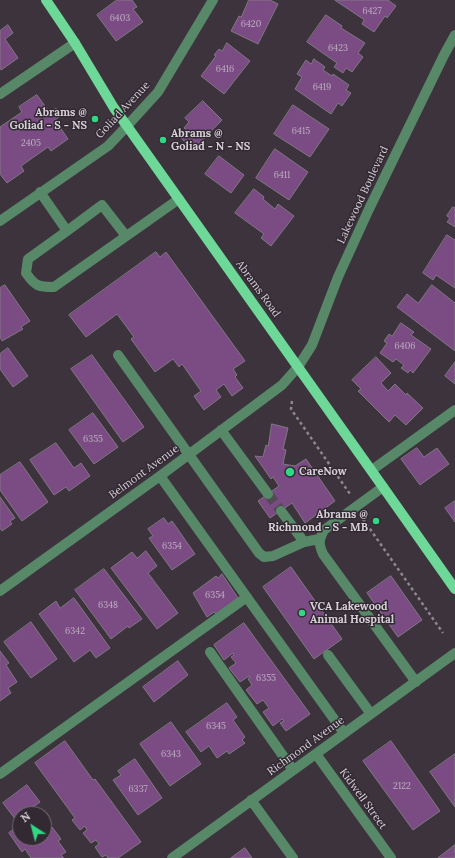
<!DOCTYPE html>
<html>
<head>
<meta charset="utf-8">
<style>
	body { margin:0 }
	#map { position:relative; width:455px; height:858px; overflow:hidden; background:#3c333d; font-family:Lora,serif }
	canvas { display:block }
	.north { position:absolute; left:12px; top:806px; width:40px; height:40px; box-sizing:border-box; background:#322933; border:1px solid #746c75; border-radius:50%; rotate:324deg; font-size:11px; font-weight:700; line-height:16px; text-align:center; color:#d6d0d7 }
	.north::after { content:''; display:block; margin:auto; width:14px; height:18px; background:#2fd883; clip-path:polygon(50% 0,100% 100%,50% 72%,0 100%) }
</style>
</head>
<body>
<div id="map">
<canvas width="455" height="858"></canvas>
<div class="north">N</div>
</div>
<script>
const c = document.querySelector('canvas').getContext('2d');
c.lineJoin = 'round';
function paint(path, color) { c.fillStyle = color; c.fill(path, 'evenodd'); }
function strokePath(path, color, width, dash) { c.strokeStyle = color; c.lineWidth = width; c.lineCap = dash ? 'butt' : 'round'; c.setLineDash(dash || []); c.stroke(path); }
function write(font, color, halo, rows, align = 'center') {
  c.font = font + ' Lora,serif'; c.lineWidth = 3; c.setLineDash([]); c.textBaseline = 'middle'; c.strokeStyle = halo; c.fillStyle = color; for (const [text, x, y, turn = 0] of rows) {
    c.save(); c.translate(x, y); c.rotate((+turn || 0) * Math.PI / 180); c.textAlign = isNaN(turn) ? turn : align; if (halo) c.strokeText(text, 0, 0); c.fillText(text, 0, 0); c.restore();
  }
}
const building = new Path2D(`
	M117,0H132L137,7L133,9L143,22L116,41L97,15Z
	M249,0H270L278,4L258,44L231,31L239,16L241,17Z
	M335,0H388L396,6L387,18L385,16L374,32L362,24L364,20Z
	M326,15L342,26L341,28L365,43L358,53L363,57L352,72L346,68L343,73L334,67L337,63L307,42Z
	M8,25L13,33L5,39L18,58L1,70L0,68V31Z
	M227,43L250,61L224,94L201,76L216,56L214,55L219,49L222,51Z
	M314,59L325,67L323,70L332,76L333,74L349,85L346,90L351,93L342,106L338,103L331,114L295,89L302,77L297,74L306,60L311,64Z
	M37,95L50,113L56,108L62,115L55,120L68,139L51,151L48,147L21,166L24,171L7,183L0,174V127L22,112L19,107Z
	M203,101L222,120L193,150L181,138L187,131L184,128L189,122L185,118Z
	M293,105L329,129L310,157L274,134Z
	M275,149L308,172L289,200L256,178Z
	M219,156L244,175L231,193L205,174Z
	M254,189L264,197L263,199L275,209L278,204L294,216L271,246L261,238L264,234L235,213Z
	M453,207L455,208V227L447,222L450,218L447,216Z
	M447,235L455,240V288L436,275L433,280L423,273Z
	M156,252L160,257L166,252L245,361L233,369L237,375L235,377L243,388L232,396L224,384L216,390L221,397L204,410L194,396L201,391L182,364L179,367L173,359L155,372L131,339L134,337L117,314L86,337L69,315Z
	M5,285L30,321L21,327L23,329L2,341L0,337V288Z
	M432,285L455,303V351L397,307L407,294L418,303Z
	M401,323L414,332L411,335L431,349L413,373L410,370L408,373L401,368L404,365L396,359L393,362L380,353L387,343L384,341L389,334L392,336Z
	M8,348L28,376L13,387L0,369V354Z
	M92,355L144,427L123,442L71,369Z
	M376,357L391,373L381,383L388,391L395,384L406,395L407,393L423,408L406,425L395,415L389,422L358,391L361,389L352,380Z
	M455,362V384L445,376Z
	M93,413L118,447L94,464L69,430Z
	M272,424L288,428L283,449L286,450L283,464L295,466L306,459L335,501L305,523L292,503L270,518L258,501L279,486L273,477L271,479L255,456L263,457L266,445L268,446Z
	M56,443L74,468L81,463L90,476L69,491L66,487L54,495L30,460Z
	M417,448L424,457L437,448L449,464L420,485L401,459Z
	M20,462L48,502L22,521L0,490V475Z
	M0,497L15,518L10,521L12,524L2,531L0,528Z
	M455,501V522L445,508Z
	M164,518L168,524L172,521L195,554L172,570L149,538L153,536L148,529Z
	M146,551L157,566L148,573L178,613L157,629L111,568L132,552L137,558Z
	M291,567L342,639L314,659L263,587Z
	M104,569L142,619L129,628L128,626L111,639L75,590Z
	M222,574L238,598L216,614L214,612L207,617L193,593L216,576L218,578Z
	M391,576L422,620L398,637L367,593Z
	M74,598L110,648L96,658L90,650L74,662L39,614L56,601L60,608Z
	M31,622L57,659L31,678L4,642Z
	M244,623L310,714L286,731L280,723L284,721L282,719L273,726L263,712L269,708L263,700L257,704L246,690L252,685L248,679L250,677L249,676L240,682L229,668L236,663L231,657L234,655L233,653L224,660L214,645Z
	M0,651L9,663L6,665L17,682L8,688L11,693L0,701Z
	M178,661L188,675L154,702L143,687Z
	M227,703L237,717L233,720L245,737L242,740L245,743L229,754L227,751L217,758L209,746L201,752L186,732Z
	M171,722L201,764L170,786L140,744Z
	M65,741L93,780L95,779L141,842L118,858H108L106,855L102,857L95,847L99,844L96,840L91,843L83,833L87,830L85,826L80,830L72,820L75,818L35,763Z
	M391,741L440,811L413,830L363,761Z
	M455,754V807L430,772Z
	M135,759L162,798L138,815L113,780L121,775L118,771Z
	M27,785L40,802L24,814H20V817L16,820L3,803Z
	M20,825V838H44V833L52,827L61,839L58,841L66,852L61,855L64,858H31L25,849L22,852L9,833Z
	M455,845V858H438Z
	M245,848L252,858H231Z`);
const minorTunnel = new Path2D(`
	M268,494L281,511`);
const path = new Path2D(`
	M292,401L291,409L350,494
	M363,519L443,633`);
const minor = new Path2D(`
	M0,94L75,43
	M40,192L67,231L28,259L26,273C35,286 38,287 54,287L179,199
	M0,221L108,146L127,126L158,92L213,0
	M67,231L102,205L126,236
	M118,355L259,553L264,557L273,556L304,542L319,539
	M221,430L268,494
	M372,470L455,410
	M160,476L344,733
	M383,487L324,530C319,540 318,543 323,554L416,682
	M281,511L304,542
	M0,591L160,476L282,385L298,367L312,345L338,277L369,209L444,55L455,35
	M210,652L293,770
	M328,655L371,714
	M316,754L391,858
	M0,774L247,597
	M251,800L293,858
	M172,858L455,653`);
const major = new Path2D(`
	M46,0L75,43L114,108L127,126L383,487L455,589`);
const markers = [
	[95,119,4,"#2fd883"],
	[163,140,4,"#2fd883"],
	[290,472,5,"#2fd883"],
	[376,521,4,"#2fd883"],
	[302,613,4,"#2fd883"]
];
const numberNames = [
	["6427",372,11],
	["6403",120,18],
	["6420",251,24],
	["6423",338,48],
	["6416",225,69],
	["6419",322,87],
	["6415",301,131],
	["2405",31,143],
	["6411",282,175],
	["6406",405,346],
	["6355",93,439],
	["6354",172,546],
	["6354",215,595],
	["6348",108,605],
	["6342",75,631],
	["6355",266,678],
	["6345",216,726],
	["6343",171,754],
	["2122",402,786],
	["6337",138,789]
];
const streetNames = [
	["Goliad Avenue",123,110,-47],
	["Lakewood Boulevard",363,195,-65],
	["Abrams Road",258,289,54],
	["Belmont Avenue",144,472,-36],
	["Richmond Avenue",306,746,-36],
	["Kidwell Street",363,799,54]
];
const poiNames = [
	["Abrams @",87,113,"right"],
	["Goliad - S - NS",87,126,"right"],
	["Abrams @",171,134],
	["Goliad - N - NS",171,147],
	["CareNow",299,472],
	["Abrams @",368,515,"right"],
	["Richmond - S - MB",368,528,"right"],
	["VCA Lakewood",310,607],
	["Animal Hospital",310,620]
];
paint(building, '#7a4c83');
strokePath(building, '#817783', 1);
strokePath(minorTunnel, '#534b54', 10, [10, 5]);
strokePath(path, '#8e878f', 2.5, [3, 3]);
strokePath(minor, '#578868', 10);
strokePath(major, '#6ed898', 10);
for (const [x, y, r, color] of markers) { const dot = new Path2D(); dot.arc(x, y, r, 0, 2 * Math.PI); c.fillStyle = color; c.fill(dot); strokePath(dot, '#322933', 1.5); }
write('9px', '#bfafc2', null, numberNames);
write('11px', '#d6d0d7', '#322933', streetNames);
write('bold 11px', '#d6d0d7', '#322933', poiNames, 'left');
</script>
</body>
</html>
